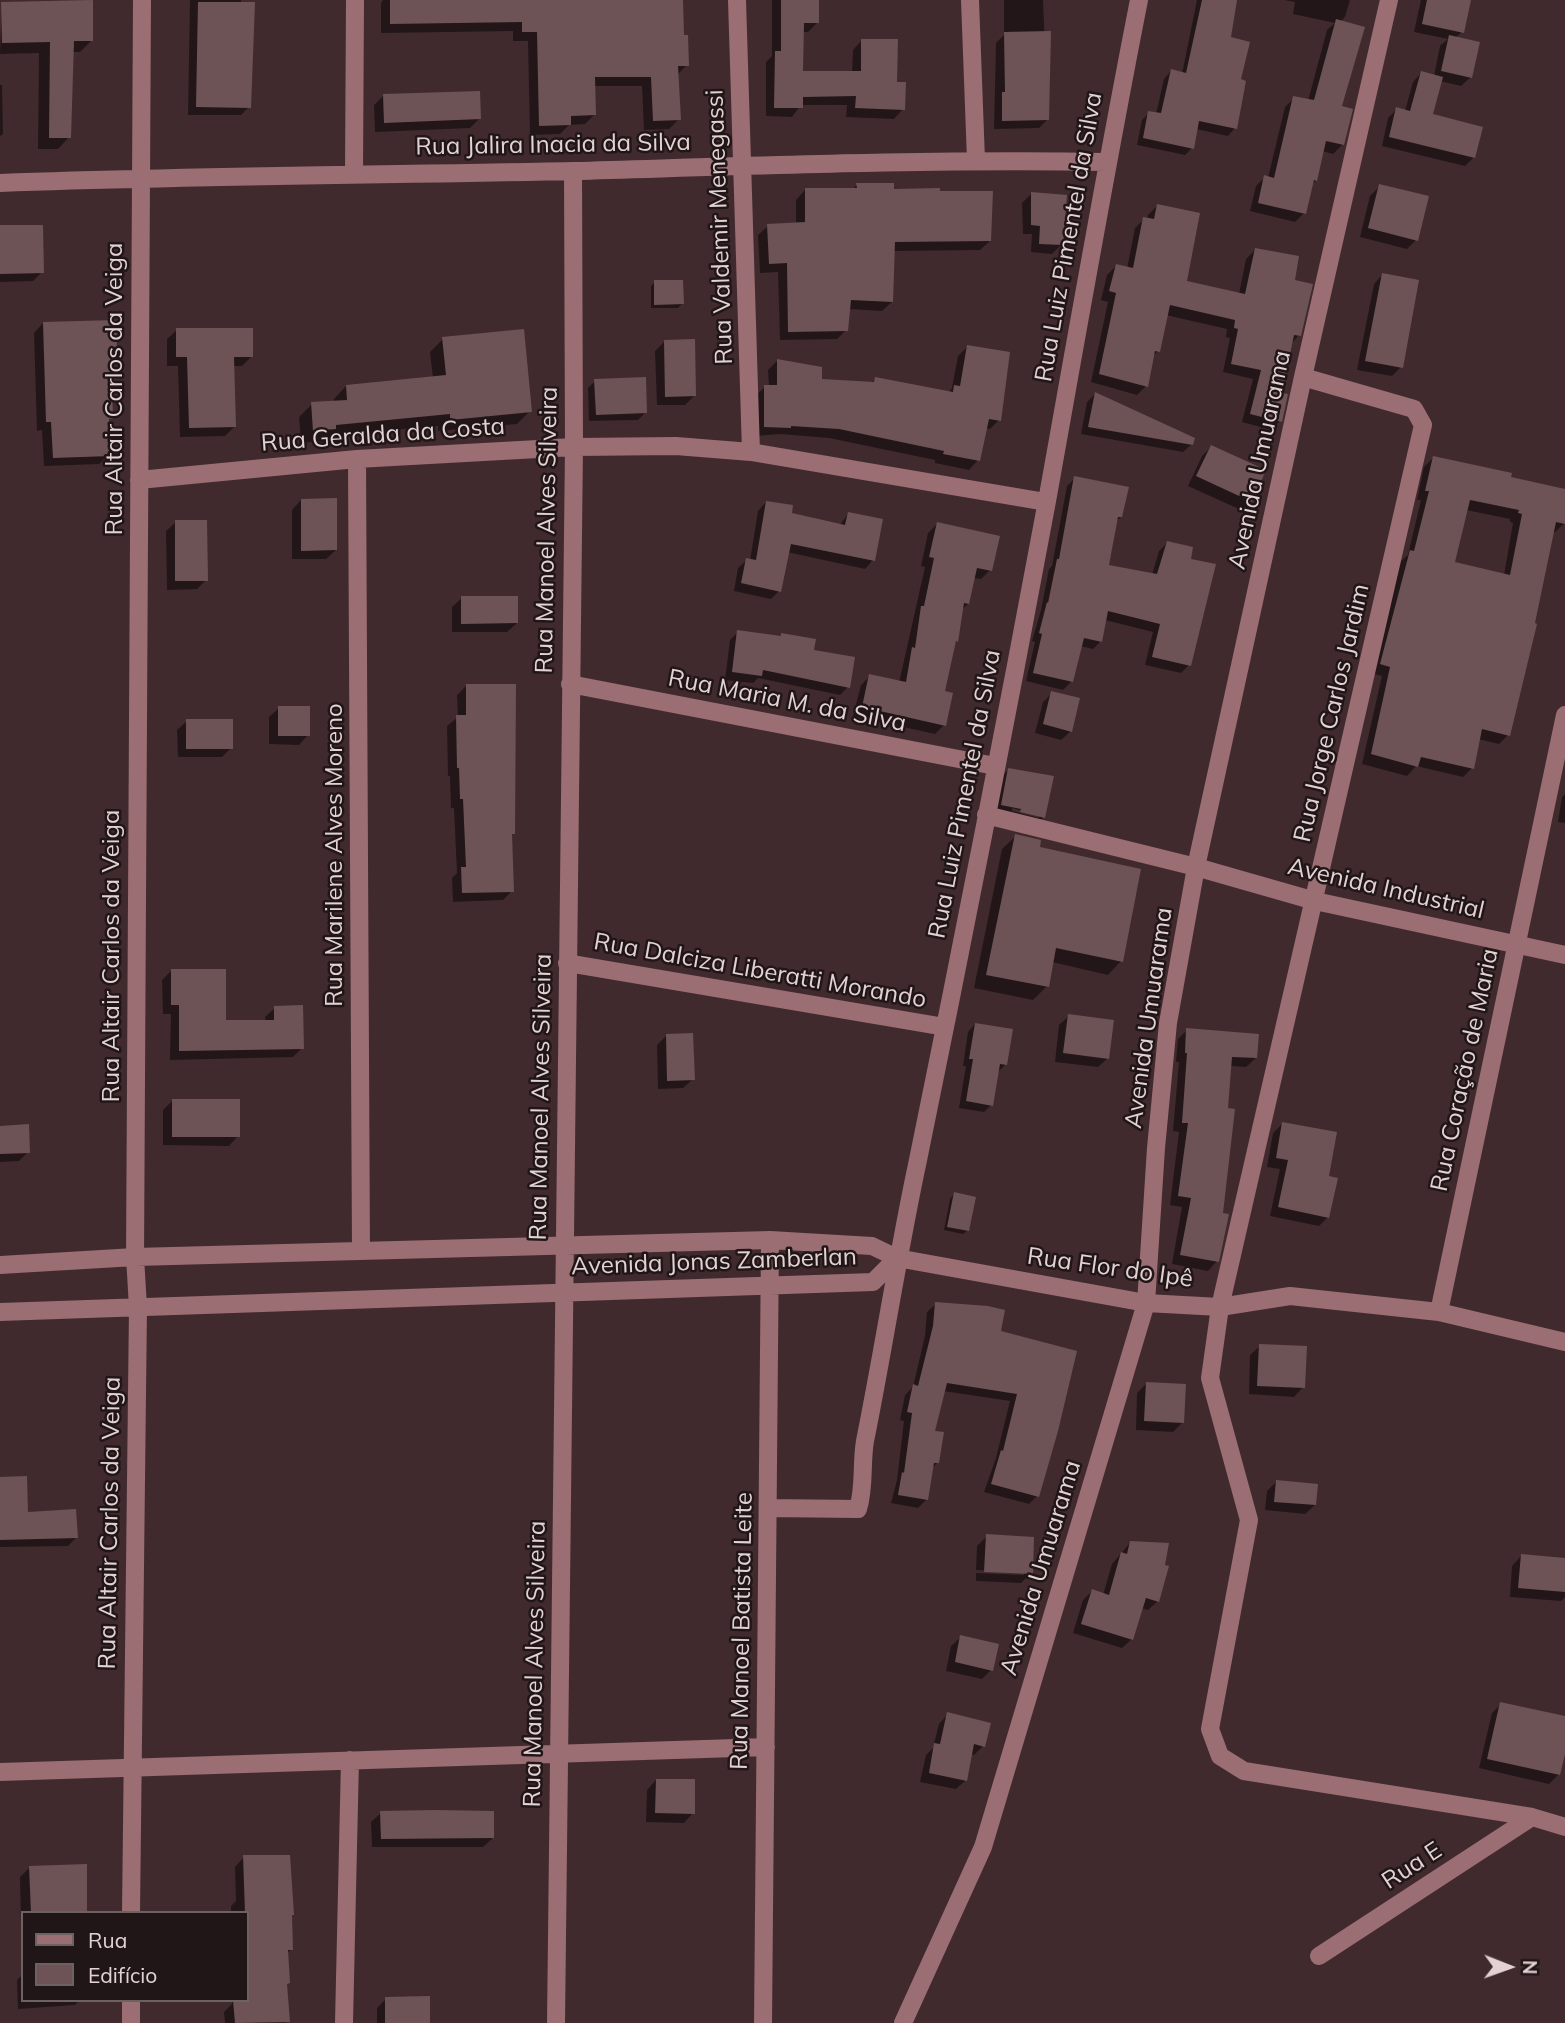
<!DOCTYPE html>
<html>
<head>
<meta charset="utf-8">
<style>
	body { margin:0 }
	#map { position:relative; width:1565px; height:2023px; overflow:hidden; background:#412a2d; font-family:Mulish,sans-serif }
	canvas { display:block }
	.legend { position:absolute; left:21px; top:1911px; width:228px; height:91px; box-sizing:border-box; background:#211617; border:2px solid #6e6162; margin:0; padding:9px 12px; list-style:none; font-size:21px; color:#e2d2d3 }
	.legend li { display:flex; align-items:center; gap:14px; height:35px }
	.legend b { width:35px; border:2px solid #6e6162 }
	.north { position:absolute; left:1474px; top:1932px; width:70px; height:70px; -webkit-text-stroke:5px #211617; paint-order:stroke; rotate:91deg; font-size:19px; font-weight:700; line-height:28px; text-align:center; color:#e2d2d3 }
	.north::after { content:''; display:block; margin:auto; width:24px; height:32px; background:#e2d2d3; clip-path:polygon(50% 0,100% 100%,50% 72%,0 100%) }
</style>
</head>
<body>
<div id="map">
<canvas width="1565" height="2023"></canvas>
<ul class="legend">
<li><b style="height:9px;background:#9a6e73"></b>Rua</li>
<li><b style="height:19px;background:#6d5356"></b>Edifício</li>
</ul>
<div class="north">N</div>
</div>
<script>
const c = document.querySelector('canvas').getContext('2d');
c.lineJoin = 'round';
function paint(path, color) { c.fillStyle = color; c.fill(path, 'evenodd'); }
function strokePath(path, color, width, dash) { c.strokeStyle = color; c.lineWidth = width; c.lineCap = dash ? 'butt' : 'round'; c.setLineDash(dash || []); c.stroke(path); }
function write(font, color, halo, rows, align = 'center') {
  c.font = font + ' Mulish,sans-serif'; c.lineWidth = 5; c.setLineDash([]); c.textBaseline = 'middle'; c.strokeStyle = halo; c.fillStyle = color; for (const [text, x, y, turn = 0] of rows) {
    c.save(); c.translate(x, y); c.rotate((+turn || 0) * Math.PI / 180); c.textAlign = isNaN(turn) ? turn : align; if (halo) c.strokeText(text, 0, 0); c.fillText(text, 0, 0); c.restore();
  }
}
const shadow = new Path2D(`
	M190,0H241V4H254L249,107L241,115H188Z
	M383,0H680L687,65L677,75L679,119L669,129L644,130L642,86H594V115L585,124L569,125L560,134L530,135L528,41H513V31L381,33V3Z
	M772,0H817V23L808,32H802V73H852L853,50L862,40L895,84L903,109L894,119L846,117L847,105H801L792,117L766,116V62L772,56Z
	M1004,0H1043L1048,119L1039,128L994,129L996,43L1004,35Z
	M1197,0H1236L1229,39L1238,80L1235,128L1228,136L1196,129L1192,148L1185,155L1137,145L1142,120L1149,113L1156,114L1164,79L1171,71L1182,74Z
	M1284,0H1350L1345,17L1340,22V107L1343,144L1333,154L1322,151L1316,180L1311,186L1304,213L1295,222L1250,211L1256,186L1265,177L1268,178L1285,107L1294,98L1308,101L1327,30L1335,23L1293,14L1295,2Z
	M1421,0H1470L1462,32L1455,38L1471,77L1461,86L1440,81L1431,115L1474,157L1465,166L1382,146L1388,118L1397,109L1405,111L1413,82L1421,73L1434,76L1440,46L1448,39L1414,32Z
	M2,3L92,40L80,52H72L69,137L58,149H38L39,53L0,54Z
	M0,85H2L3,134L0,136Z
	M383,96L479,119L470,128L375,132L374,105Z
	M857,185L893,190L990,241L980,250L893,251L892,302L882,311L848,309L846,330L837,339L780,340L778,272L760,273L758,235L768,226L796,224V200L805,190H852Z
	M1380,186L1416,240L1407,249L1360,237L1370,196Z
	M1031,194L1061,245L1052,254L1031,252L1032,234H1023L1022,203Z
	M1157,206L1185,282L1239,294L1246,259L1255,250L1293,281L1299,335L1291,344L1280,394V421L1271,430L1242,422L1253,379L1223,372L1230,338L1226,337L1227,329L1166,315L1158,351L1152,357L1146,386L1137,395L1091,382L1108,302L1101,300L1107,275L1116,266L1127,269L1135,228L1144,219L1147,220L1148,215Z
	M0,227L42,272L33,281L0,282Z
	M1383,274L1401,367L1392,376L1357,370L1374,284Z
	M655,282L682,304L678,308H651V286Z
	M43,323L115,350L109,356L111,418L107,422L108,455L99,464L44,466L42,430L37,431L34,333Z
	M177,330L252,356L242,366H233L235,426L225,436L180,437L178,366H167V339Z
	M443,339L530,411L517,424L438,431V426L327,436L322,441L301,443L299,417L312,404L334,402V399L346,386L433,378L430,352Z
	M665,341L695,395L685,405H657L655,351Z
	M967,347L999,420L990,429L985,428L978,460L969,470L935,463V460L829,438L781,434L755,436V396L765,387H769L768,370L778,360L820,380L871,383L876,379L948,393L952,388L958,356Z
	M595,381L646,412L638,420L589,421L588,388Z
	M1095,394L1192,444L1183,452L1081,434L1087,402Z
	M1211,447L1250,501L1241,510L1188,486L1202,456Z
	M1433,458L1565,491V523L1555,532H1553L1508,735L1499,744L1478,739L1472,768L1463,777L1416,766L1407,776L1362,764L1382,676L1371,673L1401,561L1408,555L1421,500H1417L1424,467ZM1466,510L1510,519V522L1513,523L1504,575L1453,563Z
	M1075,478L1121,517L1115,522L1107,567L1152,575L1159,551L1167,543L1189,561V665L1181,673L1145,665L1153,632L1105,620L1101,641L1093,649L1080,646L1071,682L1063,690L1026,681L1035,642L1032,641L1041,610L1049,569L1052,566L1067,486Z
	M301,500L336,550L326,559H292V510Z
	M766,502L790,515L839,526L848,514L873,560L865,569L787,552L779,591L771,599L734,591L738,568L747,560L750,561L758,511Z
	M176,522L206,580L197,589L167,590L166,531Z
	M937,524L990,570L981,579L973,578L968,604L961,610L957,641L954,644L943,693L944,725L935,734L853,716L861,685L870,676L899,683L925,567L921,566L928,533Z
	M462,598L517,623L507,632H452V607Z
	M738,632L779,638L782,635L812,652L848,687L840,695L758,678L753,683L725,680L730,640Z
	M466,686L513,833L510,837L512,891L503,900L453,902L452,878L457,873L454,808H451L450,776H448L447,726L458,717L457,695Z
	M1052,693L1071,731L1061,740L1035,733L1043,702Z
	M279,708L308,735L299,745L269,744V717Z
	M187,721L231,748L222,757H178L177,730Z
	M1008,770L1044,817L1034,826L992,814L999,779ZM1012,808L1039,815V818L1012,811Z
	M1565,794V823L1558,822L1562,797Z
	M1016,836L1038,848L1121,961L1108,975L1052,962L1047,986L1033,1000L974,988L1002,849Z
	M172,970L224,1022H266L265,1017L275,1008L302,1048L293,1057L170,1060L171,1014H163L162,980Z
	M1069,1016L1108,1058L1098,1067L1055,1062L1059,1025Z
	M975,1024L1006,1064L998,1072L991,1105L984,1112L959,1108L966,1066H963L968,1032Z
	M1187,1030L1256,1058L1246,1067L1230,1066L1217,1261L1208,1271L1172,1264L1182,1207L1170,1205L1179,1132L1173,1131L1179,1062H1176L1178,1039Z
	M666,1036L693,1079L683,1088L658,1089L657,1045Z
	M172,1101L238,1136L229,1146L163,1145V1110Z
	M1282,1124L1327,1177L1328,1217L1319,1226L1270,1216L1280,1169L1267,1167L1273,1133Z
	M0,1127L28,1152L19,1161L0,1162Z
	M954,1194L968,1230L963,1234L944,1230L950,1199Z
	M936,1304L998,1333L1074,1353L1037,1496L1029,1504L984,1492L996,1458L1010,1401L943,1391L933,1432L938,1462L931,1469L926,1500L918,1508L891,1503L897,1480L904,1421L900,1420L905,1395L913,1387L925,1336L927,1312Z
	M1260,1346L1303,1387L1294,1397L1249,1394L1250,1355Z
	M1147,1383L1183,1422L1173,1432L1136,1430L1137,1393Z
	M0,1479L26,1514L76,1538L68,1546L0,1547Z
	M1276,1482L1315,1505L1305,1514L1265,1510L1267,1491Z
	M987,1536L1031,1573L1021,1583L976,1581V1573L1024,1575V1572L976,1570L977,1546Z
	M1130,1543L1158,1601L1148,1610L1141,1608L1132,1639L1122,1648L1073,1633L1083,1600L1092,1591L1103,1595L1112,1564Z
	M1521,1556L1565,1560V1597L1561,1601L1510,1597L1512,1566Z
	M961,1637L991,1670L982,1679L946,1671L951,1646Z
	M1501,1704L1565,1743L1559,1774L1549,1784L1479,1768L1492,1713Z
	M948,1714L983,1746L974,1755L971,1754L966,1780L956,1789L920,1782L926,1755L933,1748L939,1724Z
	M656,1780L693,1813L684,1823L646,1822L647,1790Z
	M381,1813L493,1838L483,1847H372L371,1822Z
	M244,1857L292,1949L286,1954V2023H225L224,2012L232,2004V2000H247V1913H231V1906L236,1901L235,1867Z
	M29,1868L85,1913H23V2000H80L75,2005L18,2009L17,1980L22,1975L20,1877Z
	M386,1999L429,2023H377V2008Z`);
const building = new Path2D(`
	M93,0V41H74L71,138H49L50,42L2,43L1,2Z
	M390,0H683L684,35H688L689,66H678L681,120L653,121L651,77H595L596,115L571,116V125L539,126L537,32H522V22L390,24Z
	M781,0H819V23H804L803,71H861V39H898L897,82H906L905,110L855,108L856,96L803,97V108H774L775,51H781Z
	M1202,0H1237L1231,37L1250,42L1241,79L1246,81L1237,129L1199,121L1194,149L1143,138L1148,111L1161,113L1171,69L1186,73Z
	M1427,0H1471L1464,33L1422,24Z
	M198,2H255L251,108L196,107Z
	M1336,19L1365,27L1342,106L1353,109L1344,145L1326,141L1317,181L1314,180L1306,214L1258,203L1264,175L1274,178L1293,96L1314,100Z
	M1051,31L1049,120L1002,121V92H1005L1004,32Z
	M1449,35L1480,42L1472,78L1441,71Z
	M1421,71L1443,77L1433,114L1483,127L1475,158L1389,137L1396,107L1410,111Z
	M480,91L481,119L384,123L383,94Z
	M856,183H894V189L940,188V191H993L991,241L895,242L893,302L851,300L848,331L788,332L787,263L769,264L767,224L805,222V188H857Z
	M1379,184L1429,196L1418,241L1368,228Z
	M1031,192L1067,195L1063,245L1039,244L1040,226L1031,225Z
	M1157,204L1200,213L1187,281L1245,294L1255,248L1299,256L1295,280L1313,284L1301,336L1294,335L1282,393L1288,394L1282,422L1250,414L1261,370L1231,364L1238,329L1234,328L1235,320L1170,305L1160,352L1155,351L1148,387L1099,374L1116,293L1109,291L1116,264L1133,268L1143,217L1154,219Z
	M0,225H43L44,273L0,274Z
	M1382,273L1419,280L1403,368L1365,361Z
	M654,280H683L684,304L654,305Z
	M116,320L117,351H111L113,419H109L110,456L53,458L51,422H46L43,322Z
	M176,328H253V357H234L236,427L189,428L187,357H176Z
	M524,329L532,412L450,420V414L336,425V429L313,431L311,402L347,400L346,385L446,375L442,337Z
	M695,339L696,396L665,397L664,340Z
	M967,345L1010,352L1001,421L989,419L980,461L943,454L944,451L839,429L791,426V428L764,427V385H777V359L822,367V379L874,382L875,377L953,392L954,385L960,386Z
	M646,377L647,413L596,415L594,379Z
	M1095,392L1195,438L1193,445L1088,427Z
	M1211,445L1266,470L1252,502L1196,476Z
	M1433,456L1512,473L1511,477L1565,489V524L1556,522L1535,623L1537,624L1510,736L1482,729L1474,769L1421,757L1418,767L1371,754L1390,667L1380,664L1410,550L1414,551L1429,491H1425ZM1470,500L1519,510L1518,513L1522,514L1510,575L1455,562Z
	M1074,476L1129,487L1122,517H1118L1109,565L1157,574L1167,541L1193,547L1191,559L1216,564L1191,666L1152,657L1160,624L1108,611L1102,642L1084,638L1073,682L1033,673L1042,634L1039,633L1047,602L1048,603L1057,559H1059Z
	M337,498V550L301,551V499Z
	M766,501L793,505L792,513L845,525L848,512L883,519L875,561L791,544L781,592L741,583L746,558L756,560Z
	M175,520H207L208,581H175Z
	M937,522L1000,536L992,571L977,568L969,604L964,603L958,642L956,641L945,691L953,693L946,726L862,707L869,674L906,682L912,647L915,648L921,606H924L934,558L929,557Z
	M461,596H518V623L461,624Z
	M737,630L781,636V633L816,639L814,650L855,657L850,688L763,670L762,676L732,672Z
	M466,684H516L515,834H512L514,892L462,893L461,867H466L463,799H460L459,768H457L456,715H466Z
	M1051,691L1080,698L1072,732L1043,724Z
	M278,706H310V736H278Z
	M186,719H233V749H186Z
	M1008,768L1054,776L1045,818L1020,812L1021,809L1001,805Z
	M1015,834L1041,840L1040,847L1141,869L1123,962L1056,948L1049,987L986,975Z
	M171,969H226V1020H274V1006L303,1005L304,1049L179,1051V1005H171Z
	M1068,1014L1114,1020L1109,1059L1063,1053Z
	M975,1023L1013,1029L1007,1065L1000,1064L993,1106L966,1101L973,1059H969Z
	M1186,1028L1259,1034L1257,1058L1232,1057L1228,1108L1235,1109L1223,1213L1229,1214L1219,1262L1180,1255L1191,1198L1178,1196L1188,1123H1182L1187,1053H1185Z
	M693,1033L695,1080L667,1081L666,1034Z
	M172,1099H240V1137H172Z
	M1282,1122L1337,1132L1329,1176L1338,1178L1329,1218L1278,1207L1288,1160L1276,1158Z
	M29,1124L30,1153L0,1154V1126Z
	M954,1192L976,1197L969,1231L947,1227Z
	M935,1302L988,1306L1005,1310L1001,1331L1077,1351L1058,1431L1039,1497L991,1484L1001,1450L1003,1451L1017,1394L947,1383L935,1431L944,1432L939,1463H934L928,1500L898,1495L902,1472L904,1473L912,1413L907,1412L913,1384L918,1386L933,1326Z
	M1259,1344L1307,1346L1305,1388L1257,1386Z
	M1146,1382L1186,1384L1184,1423L1144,1421Z
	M27,1476L28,1512L76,1509L78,1538L0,1540V1477Z
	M1276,1480L1318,1484L1316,1505L1274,1502Z
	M986,1534L1034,1537L1033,1574L984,1572Z
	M1130,1541L1169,1543L1165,1565L1169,1566L1159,1602L1146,1598L1133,1640L1081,1624L1092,1589L1109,1595L1121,1552L1127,1554Z
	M1521,1554L1565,1558V1592L1518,1588Z
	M960,1635L999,1644L993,1671L955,1662Z
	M1500,1702L1565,1716V1754L1560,1775L1487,1759Z
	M947,1712L991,1723L985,1747L974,1744L967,1781L929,1773L934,1743L940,1744Z
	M656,1779H695V1814L655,1813Z
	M435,1810L494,1811V1838L381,1839L380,1811Z
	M243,1855H290L294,1915H292L293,1950H288L290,1983L287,1984L290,2022L235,2023L233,2000H247V1913H245Z
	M87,1864V1913H31L29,1866Z
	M430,1996V2023H385V1997Z`);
const minor = new Path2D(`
	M737,0L751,452
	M970,0L976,160
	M354,174L355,0
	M0,183C191,176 382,175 573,171C751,166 929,159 1107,162
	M1303,377L1414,409L1423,425L1220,1307L1210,1378L1249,1520L1210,1729L1220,1756L1244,1771L1532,1817L1565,1827
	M357,459L361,1251
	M139,480L357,459L574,447L676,446L751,452L1046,502
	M570,684L995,766
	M986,815L1196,867L1315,901L1565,955
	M567,963L945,1027
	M0,1265L135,1257L770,1240L872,1246L897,1258L1146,1303L1220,1307L1290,1296L1439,1312L1565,1342
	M0,1312L873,1282L897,1258
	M1439,1312L1565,715
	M768,1508L858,1509C865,1487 861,1464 865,1441C884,1347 898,1253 918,1160C963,941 1006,721 1047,501C1077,334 1106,167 1139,0
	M0,1772L766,1747
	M131,1913L138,1307L135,1257L142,0
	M1319,1956L1532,1817
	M131,2023V2000
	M344,2023L350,1760
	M556,2023L574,447L573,171
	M763,2023L770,1240
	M903,2023L983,1847L1146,1303L1156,1148L1168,1023L1196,867L1303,377L1389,0`);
const streetNames = [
	["Rua Jalira Inacia da Silva",553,145,-1],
	["Rua Valdemir Menegassi",720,227,-92],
	["Rua Luiz Pimentel da Silva",1069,237,-80],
	["Rua Altair Carlos da Veiga",115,389,-90],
	["Rua Geralda da Costa",383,435,-4],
	["Avenida Umuarama",1260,460,-78],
	["Rua Manoel Alves Silveira",547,530,-89],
	["Rua Maria M. da Silva",787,701,11],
	["Rua Jorge Carlos Jardim",1332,713,-77],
	["Rua Luiz Pimentel da Silva",965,794,-79],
	["Rua Marilene Alves Moreno",335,855,-90],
	["Avenida Industrial",1386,889,13],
	["Rua Altair Carlos da Veiga",112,956,-90],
	["Rua Dalciza Liberatti Morando",760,971,10],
	["Avenida Umuarama",1149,1018,-82],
	["Rua Coração de Maria",1465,1070,-78],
	["Rua Manoel Alves Silveira",541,1097,-89],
	["Avenida Jonas Zamberlan",714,1262,-2],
	["Rua Flor do Ipê",1110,1268,8],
	["Rua Altair Carlos da Veiga",110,1523,-89],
	["Avenida Umuarama",1041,1568,-73],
	["Rua Manoel Batista Leite",742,1631,-89],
	["Rua Manoel Alves Silveira",535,1664,-89],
	["Rua E",1412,1866,-33]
];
paint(shadow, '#0007');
paint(building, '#6d5356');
strokePath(minor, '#9a6e73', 18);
write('24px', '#e2d2d3', '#211617', streetNames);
</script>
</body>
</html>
